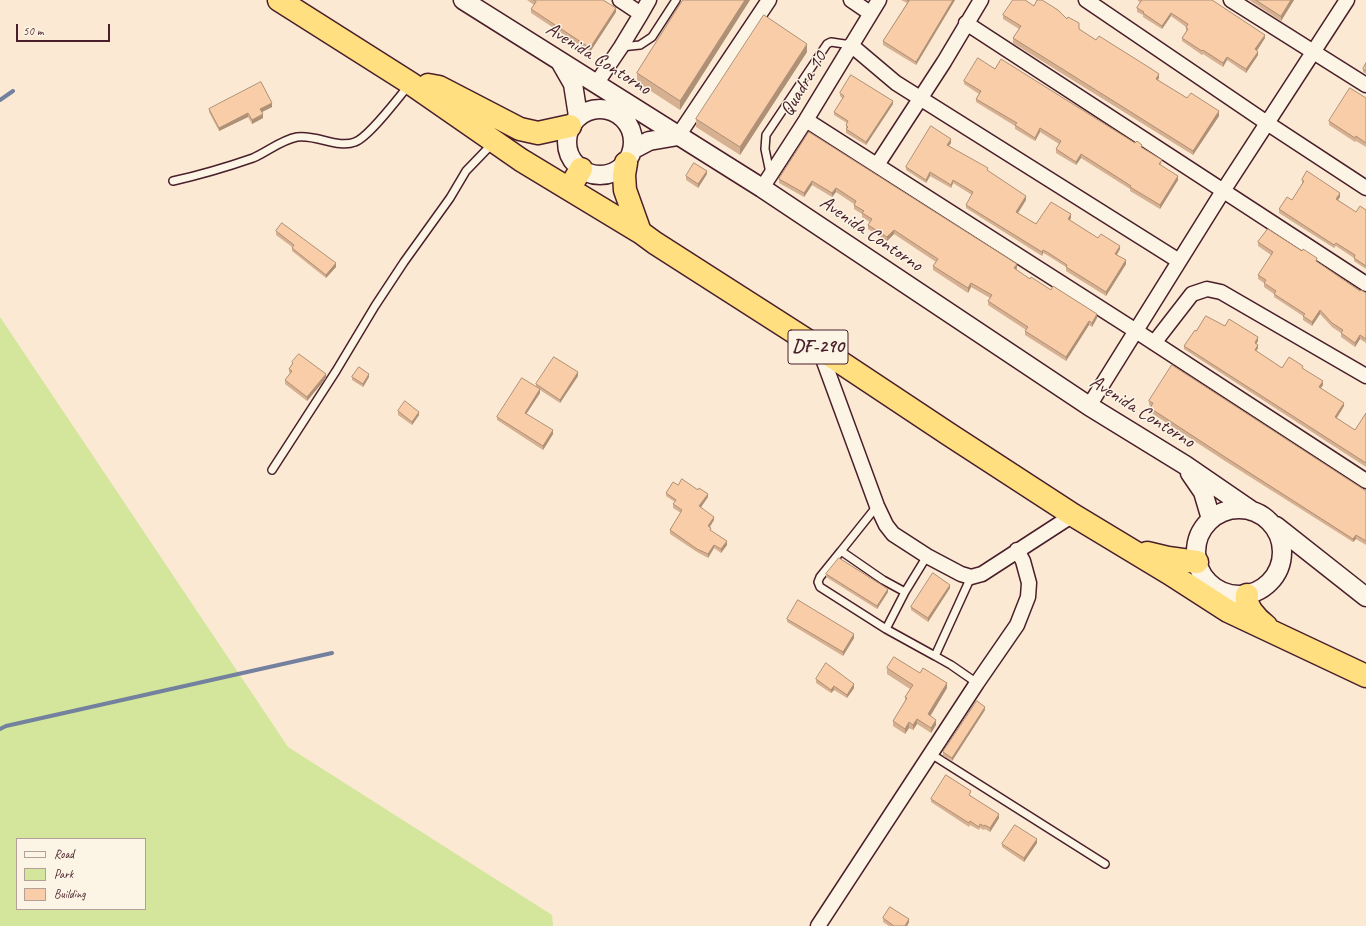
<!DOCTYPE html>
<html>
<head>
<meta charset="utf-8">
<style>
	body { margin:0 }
	#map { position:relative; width:1366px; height:926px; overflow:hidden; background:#fbe9d3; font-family:Caveat,sans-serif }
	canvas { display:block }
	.legend { position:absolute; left:16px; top:838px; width:130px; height:72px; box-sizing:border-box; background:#fcf5e5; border:1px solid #b59f9b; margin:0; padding:5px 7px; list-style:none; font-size:12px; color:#4a1f2b }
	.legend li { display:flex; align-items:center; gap:8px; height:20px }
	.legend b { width:20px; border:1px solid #b59f9b }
	.scale { position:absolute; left:16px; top:24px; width:94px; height:18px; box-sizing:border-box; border:2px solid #4a1f2b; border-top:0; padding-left:5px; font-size:12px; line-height:14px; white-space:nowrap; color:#4a1f2b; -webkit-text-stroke:3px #fcf5e5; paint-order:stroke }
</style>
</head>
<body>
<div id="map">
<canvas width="1366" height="926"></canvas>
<ul class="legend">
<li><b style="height:5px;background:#fcf5e5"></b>Road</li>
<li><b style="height:11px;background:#d3e69b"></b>Park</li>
<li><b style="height:11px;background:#f9cda8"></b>Building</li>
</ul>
<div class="scale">50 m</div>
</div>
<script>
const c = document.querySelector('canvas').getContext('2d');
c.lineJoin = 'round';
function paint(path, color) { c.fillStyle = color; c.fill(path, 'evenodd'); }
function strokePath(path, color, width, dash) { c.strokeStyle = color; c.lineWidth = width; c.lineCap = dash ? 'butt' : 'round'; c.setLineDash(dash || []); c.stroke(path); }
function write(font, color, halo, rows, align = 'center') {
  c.font = font + ' Caveat,sans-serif'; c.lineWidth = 3; c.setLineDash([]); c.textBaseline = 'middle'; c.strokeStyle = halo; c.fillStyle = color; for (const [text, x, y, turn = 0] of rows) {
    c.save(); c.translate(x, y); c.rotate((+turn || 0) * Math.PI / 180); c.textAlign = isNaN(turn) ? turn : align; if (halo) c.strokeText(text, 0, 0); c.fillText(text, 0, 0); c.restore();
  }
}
const green = new Path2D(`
	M0,317L288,747L552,915L553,926H0ZM17,839H145V909H17Z`);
const stream = new Path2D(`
	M0,100L13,91
	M0,729L6,726L332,653`);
const service = new Path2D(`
	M621,47L640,45L652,37L676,0
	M770,173L765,149L766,135L827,44L831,42L851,45
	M173,181C200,175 227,167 253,158C267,152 281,140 297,137C316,134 338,149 355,142C369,137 398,98 409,85
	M272,470L336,371L375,306L404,262L450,198L466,171L493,143
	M877,506L841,551L883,580L905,592L927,556
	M841,551L820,577L818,582L820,587L886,629
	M971,577L935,656L951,665L977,683
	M905,592L886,629L935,656
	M931,754L1105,864`);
const minor = new Path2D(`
	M851,0L870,13
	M1086,0L1267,123L1366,188
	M1231,0L1366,85
	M641,14L649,0
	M966,23L1366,284
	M851,45L896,83L1179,261
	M596,84L621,47L641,14L620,0
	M806,120L1136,331L1366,481
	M678,136L769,0
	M877,165L944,62L981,0
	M762,188L806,120L879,0
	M1154,343L1192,294L1207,289L1221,292L1366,376
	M819,348L877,506L886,525L893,534L927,556L961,574L971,577L982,574L1073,515
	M1089,406L1223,191L1347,0
	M818,926L977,683L1017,625L1028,597L1029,583L1023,561L1017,550`);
const tertiary = new Path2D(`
	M463,0L762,188L1089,406L1185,465L1252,511
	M561,63L573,84L578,116
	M567 142a33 33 0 1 1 66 0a33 33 0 1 1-66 0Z
	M632,150L649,141L678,136
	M1190,473L1203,492L1211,519
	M1196 552a43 43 0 1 1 86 0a43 43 0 1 1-86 0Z
	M1276,526L1366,597`);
const trunk = new Path2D(`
	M279,0L410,83L521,160L640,232L655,243L819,348L950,435L1073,515L1169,573L1228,611L1366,676
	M428,85L439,87L520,129L538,133L570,126
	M626,163L624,175L625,190L640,232
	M569,189L581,169
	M1147,553L1168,558L1197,562
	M1247,595C1245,607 1257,619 1266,626`);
const wall = new Path2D(`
	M527,0H603L616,12L590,52L531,13V9L534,5Z
	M683,0H750L680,110L637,82V73Z
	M901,0H955L916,65L883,45V41L907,3Z
	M1137,0H1212L1265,38L1257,51L1258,55L1246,73L1227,60L1223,67L1203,54L1202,55L1182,41V38L1186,32V27L1171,16L1162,29L1143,17V15L1137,12V8L1141,3Z
	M1249,0H1294L1281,21Z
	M1034,6L1067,19L1079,29L1096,40L1159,78L1158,80L1187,98L1219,116L1193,155L1013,43V38L1019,29L1003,19V15Z
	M807,52L740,155L696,127V119Z
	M1366,63V74L1363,72V69Z
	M995,69L1142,148L1162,163L1160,165L1178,180L1160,209L1130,191V189L1081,158L1076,165L1056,153V149L1059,144L1040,132L1035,141L1015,129V126L976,102V99L979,94L964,84V81Z
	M840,93L893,104L866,145L846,133V125L847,123L834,115V112L843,99L840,96Z
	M1366,98V147L1356,141L1355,142L1329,125V121Z
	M272,107L262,112L263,118L252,124L248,117L219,131L209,112V109Z
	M809,132L1017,268L1016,270L1030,279L1097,318L1092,327L1089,325L1066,361L1025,335V331L1026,330L988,305V301L990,298L971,287L968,293L933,270V266L936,262L894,234L887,241L868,229V225L870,222L862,217V214L854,209V204L836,192L832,197L812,185L804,197L779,183V179Z
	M951,143L949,146L988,171L1026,200L1018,213L1036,224L1071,218L1070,220L1098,238L1120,249L1117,255L1126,264L1106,296L1066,271V267L1047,255L1043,253L1042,256L966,208V205L972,195L953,183L951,188L930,176L926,183L906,170V167Z
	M707,174L698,188L686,180V176Z
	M1302,180L1340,197L1338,200L1356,212L1366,210V269L1354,261V258L1336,246L1334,248L1279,213V209L1292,200L1302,184Z
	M276,231L336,267L326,278L292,251V247L276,235Z
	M1258,242L1317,262L1360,291L1366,293V343L1360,339L1355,347L1341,337V333L1332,327L1320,314L1312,326L1303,320V316L1274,297V294L1264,287V283L1258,279V275L1271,255L1258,246Z
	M1225,326L1258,341L1256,344L1258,348L1256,351L1282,368L1303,369L1323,385L1321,388L1344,406L1337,418L1355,430L1366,413V467L1184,349V346Z
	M292,362L326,378L307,401L285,384V380L290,373L289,372V369L292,364Z
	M578,376L560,403L540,390V393L526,414L553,434L543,450L497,420V417L536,387V384Z
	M352,377H369L363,387L352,380Z
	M1149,401L1366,491V545L1356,539L1353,542L1225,461L1150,412V408L1151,406L1149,405Z
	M398,411L419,415L412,425L398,415Z
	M678,485L708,497L701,507L714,520L709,527L711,531L727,545L721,553L714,548L708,558L697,552L670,534V530L681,513L673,508V504L675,502L666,496V493Z
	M826,574L888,592L877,609L826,577Z
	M950,588L928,622L911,610V607Z
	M787,619L854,638L843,656L787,622Z
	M887,668L920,673L947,688L930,716L936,725L931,733L917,724L913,730L909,728L905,734L893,726V721L905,702V697L910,689L887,674Z
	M816,679L854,688L847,698L834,690L831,693L816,683Z
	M985,710L952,761L943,756V752Z
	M971,795L970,796L999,818L990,832L985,829L984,830L980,828L979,830L970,825L969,827L931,802V799Z
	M1037,843L1024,862L1002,847V844Z
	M883,918L909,922L907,926H889L883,922Z`);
const shadedWall = new Path2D(`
	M745,0H750L680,110V101Z
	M953,0H955L916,65V62Z
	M1291,0H1294L1281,21V16Z
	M616,8V12L590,52V48Z
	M1171,13V16L1162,29V26Z
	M1265,35V38L1255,53V49Z
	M807,44V52L740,155V147Z
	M1258,52V55L1246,73V69Z
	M1227,57V60L1223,67V63Z
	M1159,74V78L1156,83V79Z
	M893,101V104L866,145V142Z
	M272,103V107L260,113V109Z
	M1219,111V116L1193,155V151Z
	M248,113V117L219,131V128Z
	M263,114V118L252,124V120Z
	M1040,128V132L1035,141V138Z
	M951,139V143L947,148V145Z
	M1081,154V158L1076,165V162Z
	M707,171V174L698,188V184Z
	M930,172V176L926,183V180Z
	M1178,176V180L1160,209V205Z
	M953,180V183L951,188V185Z
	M812,181V185L804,197V193Z
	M836,188V192L832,197V193Z
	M1340,193V197L1336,203V199Z
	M1026,196V200L1016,216V212Z
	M1071,214V218L1068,222V219Z
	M894,230V234L887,241V237Z
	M1120,246V249L1115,257V254Z
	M1043,250V253L1042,256V252Z
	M1126,260V264L1106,296V292Z
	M336,263V267L326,278V275Z
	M1017,264V268L1014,273V268Z
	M971,283V287L968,293V288Z
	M1320,310V314L1312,326V322Z
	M1097,314V318L1092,327V323Z
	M1089,321V325L1066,361V357Z
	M1360,335V339L1355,347V343Z
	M1258,337V341L1255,346V343Z
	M1258,345V348L1255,353V350Z
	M578,372V376L560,403V400Z
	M326,374V378L307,401V397Z
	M369,374V377L363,387V384Z
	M1323,381V385L1319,390V387Z
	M540,389V393L525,416V413Z
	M1344,403V406L1335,420V417Z
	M419,412V415L412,425V422Z
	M553,430V434L543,450V446Z
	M708,494V497L699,510V506Z
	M714,517V520L708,530V526Z
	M1356,535V539L1353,542V539Z
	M727,541V545L721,553V549Z
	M714,545V548L708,558V554Z
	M950,585V588L928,622V618Z
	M888,589V592L877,609V606Z
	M854,634V638L843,656V652Z
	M947,683V688L928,720V714Z
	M854,684V688L847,698V695Z
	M834,686V690L831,693V690Z
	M985,707V710L952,761V758Z
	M917,719V724L913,730V725Z
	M936,720V725L931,733V728Z
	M909,722V728L905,734V729Z
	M999,814V818L990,832V828Z
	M1037,839V843L1024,862V858Z
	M909,919V922L907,926H905Z`);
const building = new Path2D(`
	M534,0H603L616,8L590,48L531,9L536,2Z
	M683,0H745L680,101L637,73Z
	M907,0H953L916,62L883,41L909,1Z
	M1013,0H1025L1034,6L1037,0H1042L1058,10L1067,19L1068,17L1079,23V29L1096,40L1099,36L1150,68L1159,74L1156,79L1187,98L1191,93L1219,111L1193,151L1013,38L1021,26L1003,15Z
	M1142,0H1212L1265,35L1255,49L1258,52L1246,69L1227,57L1223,63L1203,50L1202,51L1182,38L1188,29L1186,28L1188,24L1171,13L1162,26L1143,13L1144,12L1137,8Z
	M1256,0H1291L1281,16Z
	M764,15L807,44L740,147L696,119Z
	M978,58L995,69L1001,59L1135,143L1137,141L1142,145L1141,147L1162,160L1159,164L1178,176L1160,205L1130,187L1131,186L1081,154L1076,162L1056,149L1061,141L1040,128L1035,138L1015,125L1017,123L976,99L981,91L964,81Z
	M1366,63V71L1363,69Z
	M851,75L893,101L866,142L846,129L848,127L846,125L848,121L834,112L844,96L840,93Z
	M261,82L272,103L260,109L263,114L252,120L248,113L219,128L209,109Z
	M1350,88L1366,98V143L1356,136L1355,138L1329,121Z
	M931,126L951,139L947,145L988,168L987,170L1026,196L1016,212L1036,224L1051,202L1071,214L1068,219L1098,238L1101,234L1120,246L1115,254L1126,260L1106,292L1066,267L1067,265L1047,252L1043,250L1042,252L966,205L973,192L953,180L951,185L930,172L926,180L906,167Z
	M809,132L1017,264L1014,268L1030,279L1031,277L1051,290L1053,286L1097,314L1092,323L1089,321L1066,357L1025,331L1028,327L988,301L992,295L971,283L968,288L933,266L938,259L894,230L887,237L868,225L872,219L862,213L864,211L854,205L856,201L836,188L832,193L812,181L804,193L779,179Z
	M694,163L707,171L698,184L686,176Z
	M1307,171L1340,193L1336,199L1356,212L1360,206L1366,210V266L1354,258L1355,255L1336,243L1334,245L1279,209L1287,197L1292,200L1304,181L1302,180Z
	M282,223L336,263L326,275L292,248L294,245L276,231Z
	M1268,229L1302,251L1303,249L1317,258L1316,261L1360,291L1361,290L1366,293V339L1360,335L1355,343L1341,333L1343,330L1332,323L1320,310L1312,322L1303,316L1305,314L1274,294L1276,291L1264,283L1266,280L1258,275L1273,252L1258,242Z
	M1206,316L1225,326L1229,319L1258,337L1255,343L1258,345L1255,350L1282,368L1289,357L1303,366L1302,368L1323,381L1319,387L1344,403L1335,417L1355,430L1366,413V463L1184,346L1195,330L1196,331Z
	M299,354L326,374L307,397L285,380L292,371L289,369L293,363L292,362Z
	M554,357L578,372L560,400L536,384Z
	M1172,365L1366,491V541L1356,535L1353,539L1225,457L1150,408L1153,403L1149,401Z
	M359,367L369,374L363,384L352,377Z
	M522,378L540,389L525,413L553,430L543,446L497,417Z
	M405,401L419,412L412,422L398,411Z
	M682,479L698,490L699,488L708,494L699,506L714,517L708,526L711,528L710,530L727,541L721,549L714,545L708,554L697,549L670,530L682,510L673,504L676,500L666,493L673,482L678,485Z
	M839,558L888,589L877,606L826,574Z
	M933,573L950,585L928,618L911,607Z
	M798,600L854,634L843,652L787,619Z
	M894,657L920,673L923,668L947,683L928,714L936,720L931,728L917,719L913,725L909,722L905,729L893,721L907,698L905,697L913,685L887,668Z
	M826,663L854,684L847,695L834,686L831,690L816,679Z
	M977,701L985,707L952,758L943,752Z
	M946,775L971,791L969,795L999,814L990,828L985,825L984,826L980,824L979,827L970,821L969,823L931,799Z
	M1015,825L1037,839L1024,858L1002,844Z
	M890,907L909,919L905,926H894L883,918Z`);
const shields = [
	[818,347,60]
];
const shieldNames = [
	["DF-290",818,347]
];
const streetNames = [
	["Avenida Contorno",598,59,32],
	["Quadra 10",804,84,-59],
	["Avenida Contorno",871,234,34],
	["Avenida Contorno",1142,412,32]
];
paint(green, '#d3e69b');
strokePath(stream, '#73819e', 4);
strokePath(service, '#4a1f2b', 10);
strokePath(minor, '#4a1f2b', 17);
strokePath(tertiary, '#4a1f2b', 21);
strokePath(trunk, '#4a1f2b', 25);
strokePath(service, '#fcf5e5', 7);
strokePath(minor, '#fcf5e5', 14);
strokePath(tertiary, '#fcf5e5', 18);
strokePath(trunk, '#ffdf80', 22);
paint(wall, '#d6b090');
paint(shadedWall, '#ae9076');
paint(building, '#f9cda8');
strokePath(building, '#ae9076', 1);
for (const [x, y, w] of shields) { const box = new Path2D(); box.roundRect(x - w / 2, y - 17, w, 34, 3); c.fillStyle = '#fcf5e5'; c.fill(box); strokePath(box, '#4a1f2b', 1); }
write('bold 19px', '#4a1f2b', null, shieldNames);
write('20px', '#4a1f2b', '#fcf5e5', streetNames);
</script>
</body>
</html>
